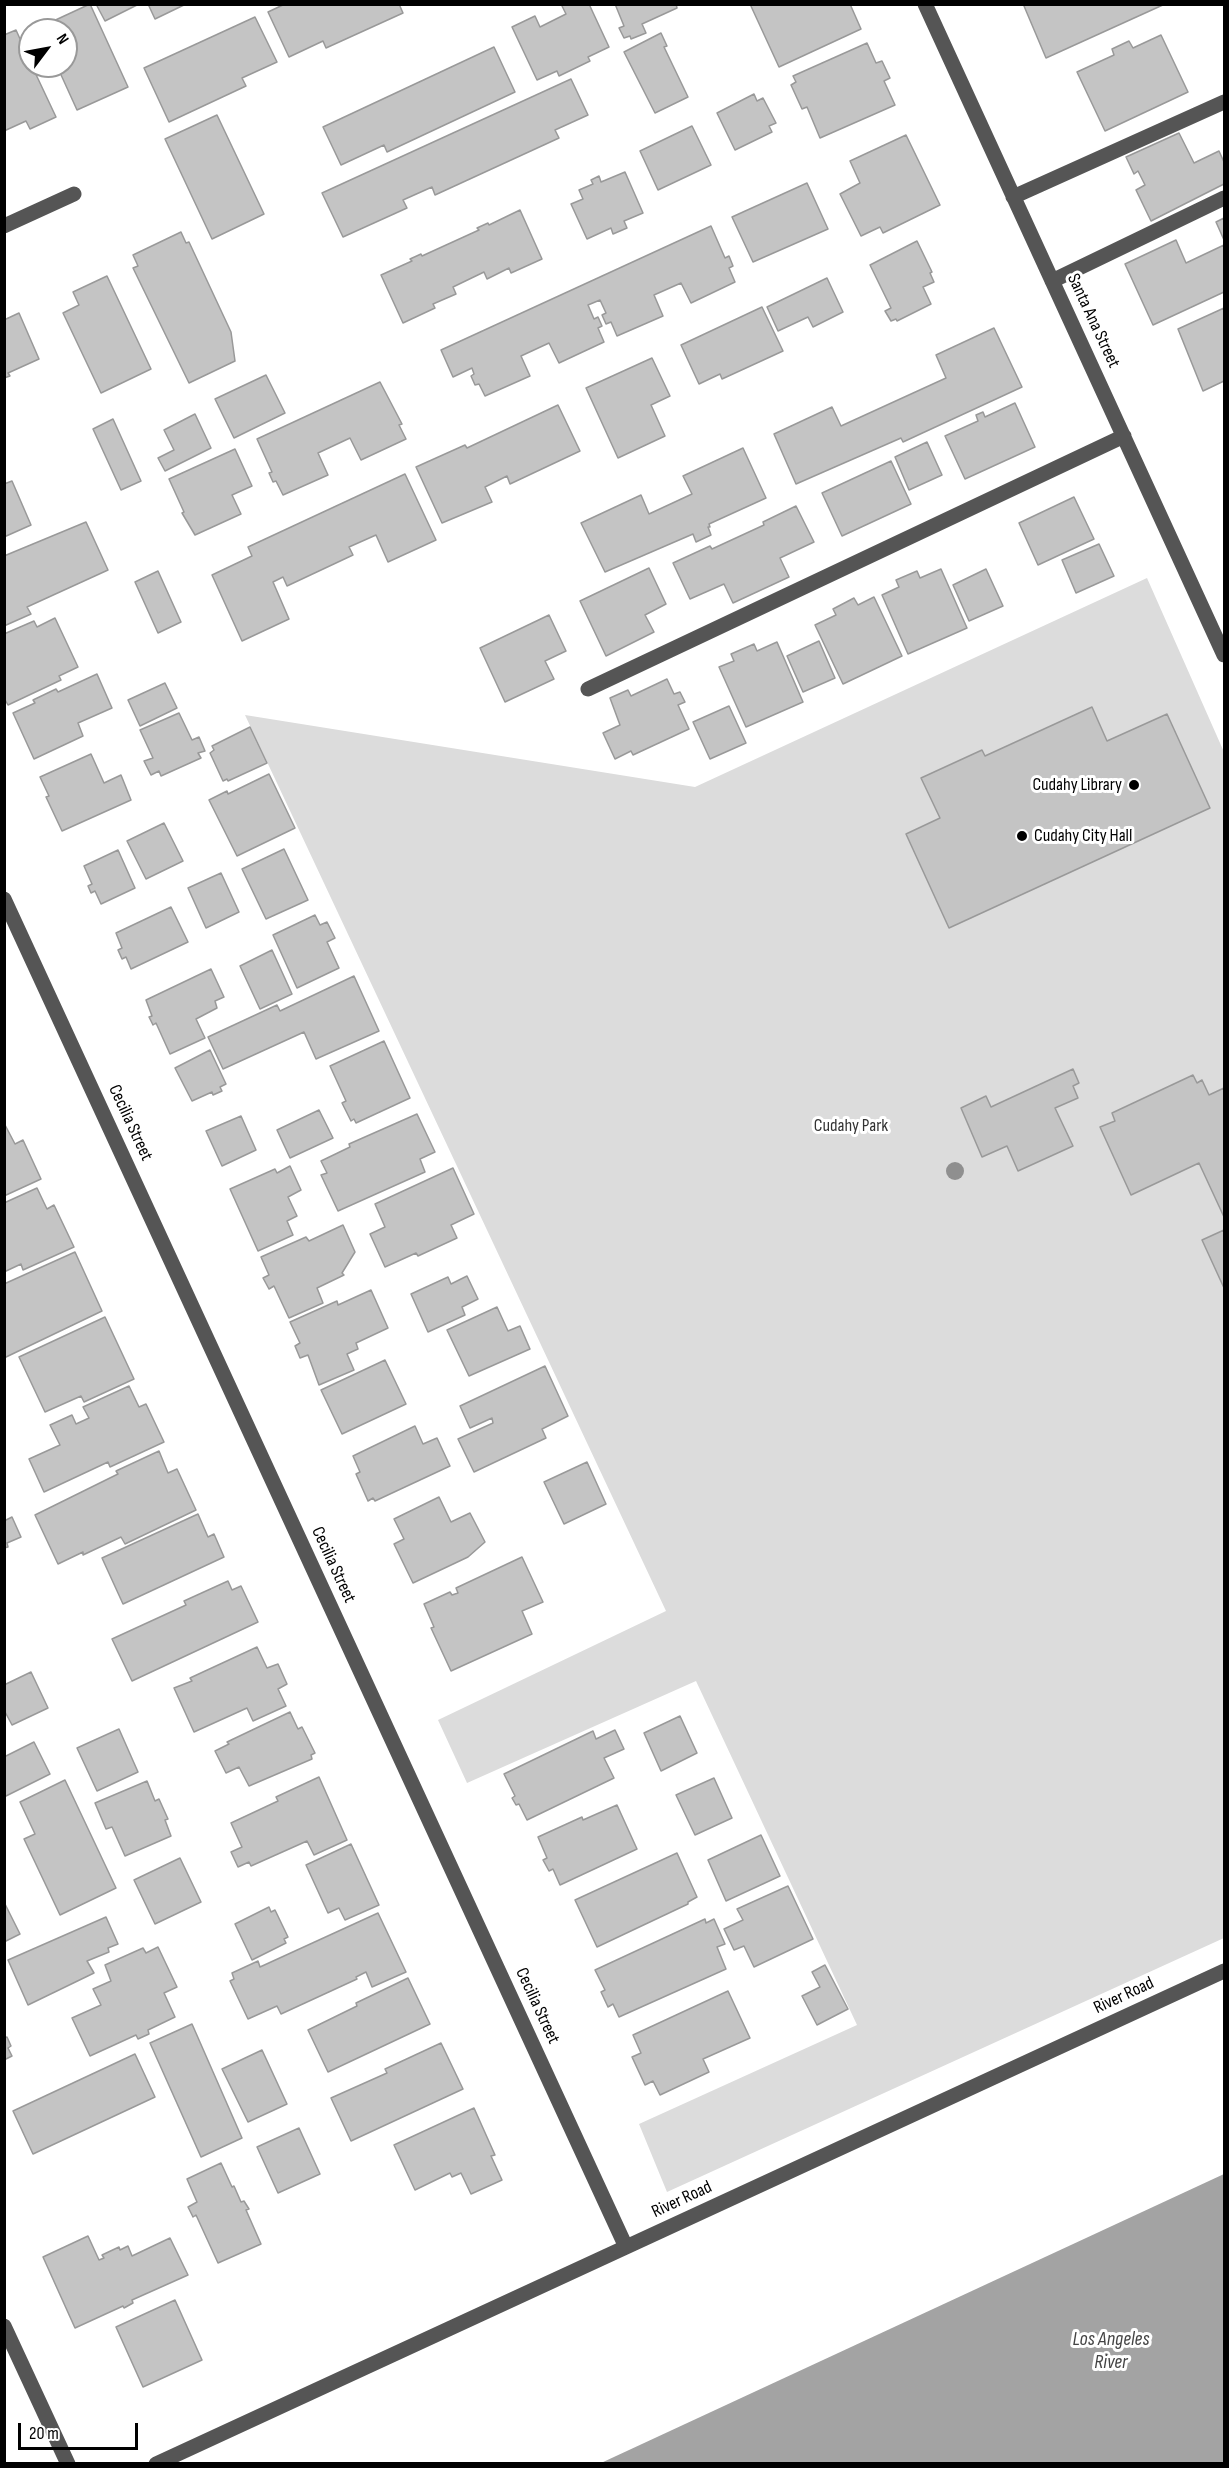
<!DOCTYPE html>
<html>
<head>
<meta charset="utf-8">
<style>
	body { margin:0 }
	#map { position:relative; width:1229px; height:2468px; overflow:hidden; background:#fff; font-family:"Sofia Sans Condensed",sans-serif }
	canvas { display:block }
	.frame { position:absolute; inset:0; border:6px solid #000; pointer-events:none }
	.north { position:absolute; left:18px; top:18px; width:60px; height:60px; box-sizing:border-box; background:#fff; border:2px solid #999; border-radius:50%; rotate:58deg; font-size:16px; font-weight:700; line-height:24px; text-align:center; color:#000 }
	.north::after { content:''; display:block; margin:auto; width:21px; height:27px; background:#000; clip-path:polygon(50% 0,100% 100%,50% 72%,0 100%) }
	.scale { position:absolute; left:18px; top:2423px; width:120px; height:27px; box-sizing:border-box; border:3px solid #000; border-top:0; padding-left:8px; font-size:18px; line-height:21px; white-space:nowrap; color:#000; -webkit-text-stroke:4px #fff; paint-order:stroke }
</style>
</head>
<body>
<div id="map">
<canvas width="1229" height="2468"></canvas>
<div class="frame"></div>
<div class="north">N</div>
<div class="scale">20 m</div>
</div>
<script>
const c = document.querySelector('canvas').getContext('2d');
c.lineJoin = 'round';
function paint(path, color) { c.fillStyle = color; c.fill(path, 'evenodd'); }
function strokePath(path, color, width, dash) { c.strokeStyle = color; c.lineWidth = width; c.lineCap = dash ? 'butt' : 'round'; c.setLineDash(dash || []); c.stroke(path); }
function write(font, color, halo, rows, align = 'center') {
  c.font = font + ' "Sofia Sans Condensed",sans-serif'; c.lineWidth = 6; c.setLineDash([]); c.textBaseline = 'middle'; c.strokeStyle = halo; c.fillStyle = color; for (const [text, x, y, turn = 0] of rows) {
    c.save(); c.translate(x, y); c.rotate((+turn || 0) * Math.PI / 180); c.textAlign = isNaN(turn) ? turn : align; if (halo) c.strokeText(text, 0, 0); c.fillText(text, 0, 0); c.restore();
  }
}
const green = new Path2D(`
	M1147,578L1224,752V1938L667,2192L639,2124L857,2025L696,1681L467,1783L438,1720L666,1611L245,715L695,787Z`);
const water = new Path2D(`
	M1224,2174V2463H601Z`);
const building = new Path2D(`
	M90,4L128,87L77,110L57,66H66V30H34Z
	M96,4H139L105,21Z
	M148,4H186L155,19Z
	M285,4H399L403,13L326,48L323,41L289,57L268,12Z
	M589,4L609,47L588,57L590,61L559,76L557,71L537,80L512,27L535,16L540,27L566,14L561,4Z
	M615,4H676L677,8L642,24L646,33L631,39L630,36L624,38L619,28L624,26Z
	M750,4H850L861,29L779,67Z
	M1027,4H1165L1046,58L1024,6Z
	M255,17L277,62L242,78L246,86L169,122L144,68Z
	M16,30L30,61V66H32L56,117L30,129L26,121L4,131V35Z
	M661,33L667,46L664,47L688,97L655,113L624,52Z
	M1161,35L1188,92L1105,131L1077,72L1114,55L1112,49L1129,41L1133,48Z
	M867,43L876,63L882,61L890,78L884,81L895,105L820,138L807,107L802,109L791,85L796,82L793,76Z
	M494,47L515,92L387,152L384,145L341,165L323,127Z
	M571,79L588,115L555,130L559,138L435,195L432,187L403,200L407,208L343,237L322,193Z
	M754,94L757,101L763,98L776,123L769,126L772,132L735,150L717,113Z
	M217,115L264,214L212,239L165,139Z
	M692,126L711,165L658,190L640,151Z
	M1179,133L1194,163L1219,151L1224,162V184L1151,221L1136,190L1145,185L1138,171L1134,174L1126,157Z
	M906,135L940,205L883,233L880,227L861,236L840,194L860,183L850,161Z
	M625,172L643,213L624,221L627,228L613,234L611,228L587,239L571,204L583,199L579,190L593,184L591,180L599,176L601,182Z
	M807,183L828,229L753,262L732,217Z
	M520,210L542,259L511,273L509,268L487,279L484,272L453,287L456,294L433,304L435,308L403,323L381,275L412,261L410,259L421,254L422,256L479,230L477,228L488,223L489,225Z
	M1224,218V240L1216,222Z
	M711,226L725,258L729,256L733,266L729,268L735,282L691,303L681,283L654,295L663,316L617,336L611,322L606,324L602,315L606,313L600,300L588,305L594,319L598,317L602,326L598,328L604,342L559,363L549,343L521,356L530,376L485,396L479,384L475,385L471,376L474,374L472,368L453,377L441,350Z
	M181,232L186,243L189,242L231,332L235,361L189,383L133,268L138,266L133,255Z
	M1176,240L1186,263L1224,245V292L1153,325L1125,264Z
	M917,241L932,272L930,273L934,282L923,287L931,304L897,321L896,319L891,321L885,311L891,308L870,265Z
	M107,276L151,369L101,393L63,313L79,305L73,292Z
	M827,278L843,312L813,327L808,317L778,331L767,307Z
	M762,307L783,351L722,379L720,374L699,384L681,345Z
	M1224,308V381L1203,391L1178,329Z
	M19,313L39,359L8,373L10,376L4,378V320Z
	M994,328L1022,387L903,442L901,438L796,484L774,434L832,407L841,426L946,378L936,355Z
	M652,358L670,396L651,405L665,436L618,458L586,388Z
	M266,375L285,413L234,438L215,399Z
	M380,382L402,424L399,425L406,439L361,460L350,438L318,453L328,475L283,495L276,481L273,482L269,473L272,472L257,439Z
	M1015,403L1035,447L965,479L945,436L978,421L976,415L983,412L985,417Z
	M558,405L580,451L510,484L507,476L485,487L492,502L442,523L416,467L465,445L467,448Z
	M195,414L211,448L165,471L158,458L174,450L164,430Z
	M113,419L141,481L121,490L93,429Z
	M927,442L942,475L909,490L895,457Z
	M743,448L766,498L709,524L710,527H708L711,535L696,542L693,534L605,572L581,523L641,495L649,514L692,494L683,476Z
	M235,449L252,486L232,495L241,514L195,535L182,513L184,512L169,479Z
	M891,461L911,504L842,536L822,493Z
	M405,474L436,540L388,562L376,535L349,547L353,555L287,586L283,577L273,582L289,619L242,641L212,575L252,556L248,547Z
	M12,481L31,525L4,537V484Z
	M1074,497L1094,539L1038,565L1019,523Z
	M796,506L814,542L780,558L789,577L733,603L724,584L690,599L673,563L710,546L712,549L764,525L763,522Z
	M86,522L108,570L27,607L31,614L4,626V556Z
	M1099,544L1114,576L1076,593L1062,560Z
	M649,568L666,604L645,615L654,632L606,656L580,601Z
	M941,569L967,628L908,654L882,595L899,587L896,580L917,571L920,578Z
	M986,569L1003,606L969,621L953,585Z
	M158,571L181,622L158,633L135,582Z
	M874,597L902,656L843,684L815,625L836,615L833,609L854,598L858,605Z
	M549,615L566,651L545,661L554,679L505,702L480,648Z
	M55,618L78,667L59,676L61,680L8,705L4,698V634L34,621L37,627Z
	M819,641L835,678L803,692L787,656Z
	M777,642L803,702L746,727L719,667L734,661L731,654L754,644L757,651Z
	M97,674L112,708L78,723L83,736L34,759L13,713L35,703L33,700L56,689L58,692Z
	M667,679L674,694L680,692L685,702L678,705L689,729L633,755L631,751L615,759L603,733L620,725L610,698L628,690L631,696Z
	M165,683L177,708L140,726L128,700Z
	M729,706L746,743L710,759L693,722Z
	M1092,707L1107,741L1167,714L1210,808L949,928L906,834L940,818L921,778L982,750L985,756Z
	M179,713L192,740L199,737L205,751L198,753L201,758L161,776L159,771L151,775L144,761L153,758L140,730Z
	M250,727L267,763L228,781L227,779L223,781L210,753L214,750L212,746Z
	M91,754L104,783L121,775L131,800L62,831L46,797L49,796L40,777Z
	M269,774L295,828L237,856L209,800L227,791L228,794Z
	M164,823L183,861L146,879L127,841Z
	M284,849L308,900L266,919L242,869Z
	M118,850L135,888L101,904L95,891L91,893L88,886L92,884L84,866Z
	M221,873L239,912L206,928L188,888Z
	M171,907L188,942L131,969L126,957L122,959L118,950L122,948L116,933Z
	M315,915L320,925L327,922L335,938L327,942L339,968L297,988L273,935Z
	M272,950L292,994L260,1009L240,966Z
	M211,969L224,997L215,1001L217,1008L196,1019L205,1038L170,1054L156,1023L153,1025L149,1017L152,1016L146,1000Z
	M354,976L379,1031L316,1059L304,1032L223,1069L208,1037L277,1005L280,1011Z
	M384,1041L410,1098L356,1123L354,1119L351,1121L342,1103L346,1101L330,1066Z
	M210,1050L226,1084L220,1087L222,1091L213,1095L212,1092L192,1101L175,1068Z
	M1073,1069L1079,1083L1073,1086L1078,1098L1055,1108L1073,1146L1018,1171L1007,1146L982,1157L961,1108L986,1096L991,1107Z
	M1193,1075L1197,1083L1202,1080L1209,1095L1224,1088V1217L1199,1163L1131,1195L1100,1127L1115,1121L1112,1113Z
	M319,1110L333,1138L290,1158L277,1130Z
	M417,1114L435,1152L420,1159L425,1172L338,1211L321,1175L327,1173L321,1161L350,1147L349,1144Z
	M241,1116L256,1150L222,1166L206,1131Z
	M4,1123L15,1144L23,1140L41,1179L4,1196Z
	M290,1166L301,1190L288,1197L297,1216L287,1221L293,1235L258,1251L230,1189L275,1169L277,1173Z
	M453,1168L474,1214L451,1225L457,1238L418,1256L416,1253L385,1267L370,1234L385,1227L375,1204Z
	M37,1188L47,1209L54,1205L74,1247L23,1270L21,1264L4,1272V1203Z
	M343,1225L355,1252L342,1273L344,1275L317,1288L323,1303L289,1318L274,1286L269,1289L263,1278L269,1275L261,1257L306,1237L309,1241Z
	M1224,1230V1288L1202,1240Z
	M75,1252L102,1311L4,1358V1284Z
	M467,1276L478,1299L462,1307L465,1315L428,1332L411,1294L448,1277L451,1284Z
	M371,1290L388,1328L356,1343L358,1349L347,1354L354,1370L319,1385L308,1355L300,1358L295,1346L300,1343L290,1322L337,1301L338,1305Z
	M497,1307L508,1331L520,1326L530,1349L469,1376L447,1330Z
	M105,1317L134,1379L84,1402L81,1396L45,1412L19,1357Z
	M385,1360L406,1404L342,1434L321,1390Z
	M545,1366L568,1416L542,1429L546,1438L474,1472L458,1439L493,1423L492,1418L470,1428L460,1406Z
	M129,1386L139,1407L146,1404L164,1442L110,1467L108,1462L44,1492L29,1459L60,1445L50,1425L72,1415L76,1424L89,1418L83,1407Z
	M415,1426L423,1444L437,1438L450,1466L375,1501L373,1498L368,1501L356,1474L360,1472L353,1456Z
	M159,1451L168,1473L177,1469L196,1510L125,1544L121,1537L83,1555V1552L58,1564L35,1515L118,1474L116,1471Z
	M587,1462L606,1504L564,1524L544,1482Z
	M439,1497L451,1522L470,1513L485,1542L468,1557L413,1583L394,1544L404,1539L394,1519Z
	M198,1514L208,1537L214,1534L224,1557L123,1604L102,1558Z
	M12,1517L21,1537L7,1543L8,1547L4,1548V1521Z
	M522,1557L543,1602L522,1611L532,1634L451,1671L431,1628L434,1627L424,1604L450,1592L452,1595L458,1593L456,1588Z
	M228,1581L232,1590L241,1586L258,1622L132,1681L112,1639L186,1605L184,1601Z
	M257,1647L267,1668L278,1664L287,1684L278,1689L286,1706L253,1721L247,1708L194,1732L174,1688L192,1681L190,1678Z
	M31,1672L48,1708L12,1725L4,1710V1685Z
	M290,1712L298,1729L302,1727L315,1753L311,1755L312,1759L249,1786L239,1767L226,1773L215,1751L229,1744L227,1742Z
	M680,1716L697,1753L661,1771L644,1733Z
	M119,1729L138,1772L97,1791L77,1748Z
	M615,1730L624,1749L604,1758L614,1778L527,1820L519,1804L516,1805L512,1798L515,1796L504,1774L593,1731L596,1739Z
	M34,1742L50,1774L4,1797V1757Z
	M319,1777L347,1840L314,1855L307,1841L251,1866L249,1862L238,1867L231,1852L242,1847L231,1823L278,1801L276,1797Z
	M714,1778L732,1818L695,1835L676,1795Z
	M65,1780L116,1888L60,1915L24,1839L35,1834L20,1802Z
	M147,1781L155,1801L159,1799L168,1819L165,1820L171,1836L125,1856L112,1827L106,1829L95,1803Z
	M617,1805L637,1849L560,1885L553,1869L549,1871L543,1860L547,1858L538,1837L582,1817L583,1820Z
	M761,1835L780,1876L726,1901L708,1860Z
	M351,1844L379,1905L345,1920L339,1908L328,1913L306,1865Z
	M677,1853L697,1897L688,1902V1904L597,1947L575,1900Z
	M180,1858L201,1902L155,1924L134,1880Z
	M788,1886L813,1939L754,1967L744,1946L734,1950L724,1929L743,1920L737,1909Z
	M4,1902L20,1934L4,1942Z
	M269,1907L271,1912L275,1910L288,1937L284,1939L286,1943L252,1960L235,1924Z
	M378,1913L406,1972L372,1987L366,1972L356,1977L357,1979L281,2014L277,2006L248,2019L230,1981L234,1979L232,1973L258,1961L260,1967Z
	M106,1917L118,1944L108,1948L109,1952L87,1961L94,1973L28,2005L8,1960Z
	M705,1919L706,1923L714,1919L725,1944L717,1947L726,1969L619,2017L613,2004L608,2007L601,1992L605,1990L595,1970Z
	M158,1947L177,1987L164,1993L175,2017L148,2030L149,2034L138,2039L136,2035L90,2056L72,2018L101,2005L93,1989L111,1981L105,1965L143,1948L146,1953Z
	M825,1965L848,2009L817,2025L802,1996L820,1987L812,1972Z
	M408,1978L430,2024L328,2072L308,2030L357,2006L356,2003Z
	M728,1991L750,2038L703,2059L709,2072L660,2095L653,2081L645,2085L632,2057L641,2053L633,2035Z
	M192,2024L242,2138L201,2157L150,2043Z
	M7,2037L11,2046L8,2048L12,2056L4,2060V2038Z
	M441,2043L463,2089L351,2141L331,2098L387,2073L385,2069Z
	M262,2050L287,2104L248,2122L222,2069Z
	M135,2054L155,2097L33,2154L13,2111Z
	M474,2108L495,2155L491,2156L502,2180L471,2194L461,2173L452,2177L450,2173L415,2190L394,2145Z
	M299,2128L320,2174L278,2193L257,2147Z
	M221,2163L232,2187L234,2186L241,2202L244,2201L249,2209L246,2210L261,2244L218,2263L196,2215L193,2217L188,2207L197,2202L187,2179Z
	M88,2236L99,2260L104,2258L102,2255L119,2247L120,2250L128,2246L132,2256L170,2238L188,2275L132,2300L133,2303L124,2308L123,2306L75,2328L43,2257Z
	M175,2300L202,2360L143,2387L116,2327Z`);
const minor = new Path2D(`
	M925,4L1224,655
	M1013,197L1224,102
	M4,226L74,194
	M1052,281L1224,198
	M588,689L1124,436
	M4,899L626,2247
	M4,2326L68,2464
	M156,2464L1224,1971`);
const trees = [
	[955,1171]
];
const markers = [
	[1134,785,6,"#000"],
	[1022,836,6,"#000"]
];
const streetNames = [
	["Santa Ana Street",1093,321,65],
	["Cecilia Street",130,1123,65],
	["Cecilia Street",333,1565,65],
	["River Road",1124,1996,-25],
	["Cecilia Street",537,2006,65],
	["River Road",682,2200,-25]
];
const poiNames = [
	["Cudahy Library",1122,785],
	["Cudahy City Hall",1034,836,"left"]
];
const parkNames = [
	["Cudahy Park",851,1126]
];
const waterNames = [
	["Los Angeles",1111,2340],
	["River",1111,2363]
];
paint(green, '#dcdcdc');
paint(water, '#a3a3a3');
paint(building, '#c4c4c4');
strokePath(building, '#999', 1.5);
strokePath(minor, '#555', 15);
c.fillStyle = '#8f8f8f';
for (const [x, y] of trees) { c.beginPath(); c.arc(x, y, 9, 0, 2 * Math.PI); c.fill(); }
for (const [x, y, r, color] of markers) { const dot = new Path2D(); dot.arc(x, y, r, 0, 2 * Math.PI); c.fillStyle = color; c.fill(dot); strokePath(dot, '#fff', 2); }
write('18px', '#000', '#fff', streetNames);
write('18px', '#000', '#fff', poiNames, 'right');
write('18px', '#333', '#fff', parkNames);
write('italic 20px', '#444', '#fff', waterNames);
</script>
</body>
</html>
